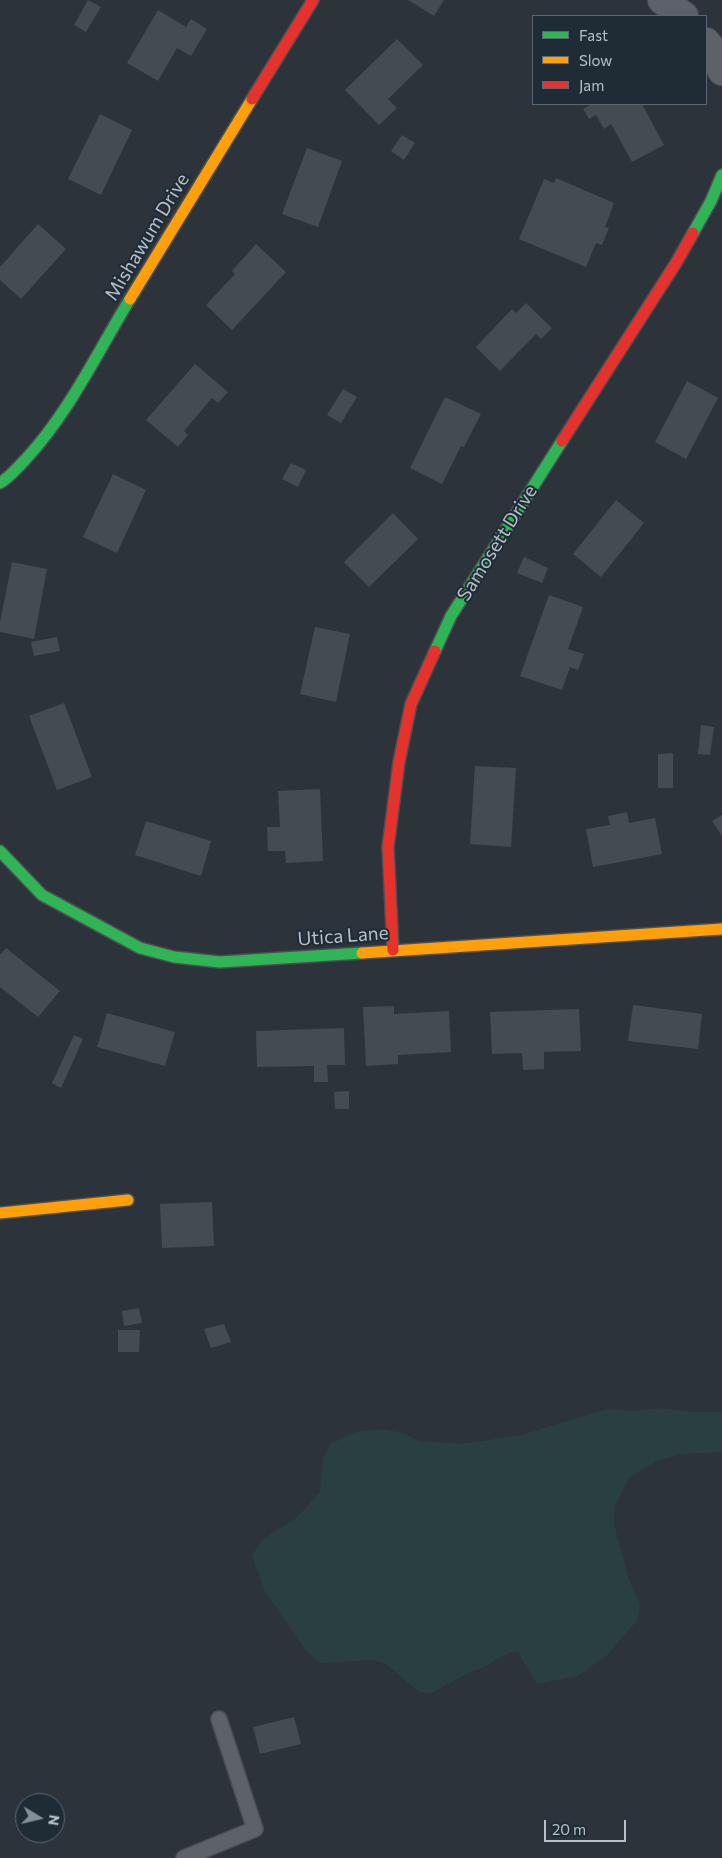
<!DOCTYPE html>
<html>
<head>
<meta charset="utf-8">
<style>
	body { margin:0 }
	#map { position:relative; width:722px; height:1858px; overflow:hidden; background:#2c333a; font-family:Commissioner,sans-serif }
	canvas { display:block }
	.legend { position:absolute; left:532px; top:15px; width:175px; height:90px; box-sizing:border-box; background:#1f2b35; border:1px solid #5c6771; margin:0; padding:6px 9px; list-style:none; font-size:15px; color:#b7c0ca }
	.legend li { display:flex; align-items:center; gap:10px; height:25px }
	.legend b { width:25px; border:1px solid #5c6771 }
	.north { position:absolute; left:15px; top:1793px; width:50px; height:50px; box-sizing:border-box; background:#1f2b35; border:1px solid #5c6771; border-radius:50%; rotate:99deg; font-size:14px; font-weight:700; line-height:20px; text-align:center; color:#b7c0ca }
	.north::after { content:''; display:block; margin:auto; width:18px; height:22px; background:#868f98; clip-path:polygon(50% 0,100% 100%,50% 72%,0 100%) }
	.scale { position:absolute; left:544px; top:1820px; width:82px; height:22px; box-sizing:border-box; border:2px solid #b7c0ca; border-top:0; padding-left:6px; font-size:15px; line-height:18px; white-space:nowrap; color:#b7c0ca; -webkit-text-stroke:4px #1f2b35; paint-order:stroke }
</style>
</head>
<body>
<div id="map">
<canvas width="722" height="1858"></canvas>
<ul class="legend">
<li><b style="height:6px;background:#30b455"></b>Fast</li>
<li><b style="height:6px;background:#ff9f0a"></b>Slow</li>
<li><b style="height:6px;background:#e5322d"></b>Jam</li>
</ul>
<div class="north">N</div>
<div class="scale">20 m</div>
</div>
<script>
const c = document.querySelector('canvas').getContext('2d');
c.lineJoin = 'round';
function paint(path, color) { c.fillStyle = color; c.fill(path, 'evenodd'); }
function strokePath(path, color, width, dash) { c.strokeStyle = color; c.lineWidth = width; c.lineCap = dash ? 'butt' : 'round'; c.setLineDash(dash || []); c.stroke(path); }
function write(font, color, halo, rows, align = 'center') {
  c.font = font + ' Commissioner,sans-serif'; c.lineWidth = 4; c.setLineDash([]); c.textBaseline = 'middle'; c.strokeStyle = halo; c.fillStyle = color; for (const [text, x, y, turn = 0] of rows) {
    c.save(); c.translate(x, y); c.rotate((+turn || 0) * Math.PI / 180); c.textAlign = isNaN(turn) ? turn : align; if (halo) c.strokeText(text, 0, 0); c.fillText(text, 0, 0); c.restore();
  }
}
const green = new Path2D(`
	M661,1408L689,1412H722V1452L682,1454L657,1461L629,1478L615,1506L614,1524L629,1580L640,1604L637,1621L606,1656L578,1676L537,1684L518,1652C500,1651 490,1669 472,1671L432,1693L419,1692L386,1664L373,1660L320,1663L306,1651L264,1590L252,1555L262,1540L296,1518L320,1492L323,1458L330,1444L356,1432L383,1429L403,1433L419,1441L462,1444L521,1435L607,1409L633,1411Z`);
const building = new Path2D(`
	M88,0L101,7L86,32L74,25Z
	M408,0H444L434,16Z
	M158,10L186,27L191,19L207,29L191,56L177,48L158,81L127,63Z
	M397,39L423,65L388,99L397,108L379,125L345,90Z
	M592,104H642L664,145L632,162L611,124L604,129L596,115L589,119L583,109Z
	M100,114L132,130L101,195L68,179Z
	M402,135L415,143L404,160L391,151Z
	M307,148L342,161L318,227L282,214Z
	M556,178L614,203L605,227L609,228L602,245L596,243L586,267L519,239L544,179L554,183Z
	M38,224L66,249L21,299L0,280V267Z
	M256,244L286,272L232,330L206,305L235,274L232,271Z
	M526,303L552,328L541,339L536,334L500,371L476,347L512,309L516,313Z
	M195,364L228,392L218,403L212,398L184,431L188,435L178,447L146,420Z
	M687,381L718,398L686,459L655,442Z
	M343,389L357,397L341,423L327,415Z
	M445,397L481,414L464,447L461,446L442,484L410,468Z
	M291,463L306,470L298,487L282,479Z
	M113,474L146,490L117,553L83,537Z
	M616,500L644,523L601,577L573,554Z
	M393,513L418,539L369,587L344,562Z
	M524,557L548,568L542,583L517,573Z
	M12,562L47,569L34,639L0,632V622Z
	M549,595L583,607L568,649L584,654L578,670L570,667L562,690L520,676Z
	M315,627L350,634L336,702L300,694Z
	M57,637L60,651L34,656L31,642Z
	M64,703L92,777L57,790L29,716Z
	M701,725L714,727L710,755L698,754Z
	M673,753V788H658V754Z
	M475,766L516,768L511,847L470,844Z
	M320,789L323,861L286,863L285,851H268L267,827H280L278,791Z
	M627,812L629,823L655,818L662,854L593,867L586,829L610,825L608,816Z
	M722,815V836L712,821Z
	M146,821L211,841L201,876L135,855Z
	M6,948L60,991L38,1017L0,987V955Z
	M633,1005L702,1014L698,1049L628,1041Z
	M394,1006V1014L449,1011L451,1052L398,1055V1064L366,1066L363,1007Z
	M579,1009L581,1051L544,1052V1069L523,1070L522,1053L492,1054L490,1012Z
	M107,1013L175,1032L165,1066L97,1047Z
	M344,1028L345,1065H327L328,1082H314V1066L257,1067L256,1031Z
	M74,1035L83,1039L61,1088L52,1083Z
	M349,1091V1109H335L334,1092Z
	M212,1202L214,1246L162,1248L160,1204Z
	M139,1308L142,1323L124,1326L122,1311Z
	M224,1324L231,1342L211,1348L204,1329Z
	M118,1330H140L139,1352H118Z
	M294,1717L301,1744L260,1754L253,1727Z`);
const lane = new Path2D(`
	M184,1858L255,1829L219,1719`);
const street = new Path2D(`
	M662,0L684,16
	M706,42L711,48L722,71`);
const fast = new Path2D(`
	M693,233L711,201L722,175
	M0,483C10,477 17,468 25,460C69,413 97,353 130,299
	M435,651L451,616L562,441
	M0,851L42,895L140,948L174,957L220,962L362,953`);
const slow = new Path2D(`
	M130,299L252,99
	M362,953L722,929
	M0,1213L128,1200`);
const jam = new Path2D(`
	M252,99L313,0
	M562,441L676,263L693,233
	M393,950L388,847L399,762L411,704L435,651`);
const streetNames = [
	["Mishawum Drive",147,237,-59],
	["Samosett Drive",497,543,-58],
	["Utica Lane",343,936,-4]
];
paint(green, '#293f40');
paint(building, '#454c51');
strokePath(lane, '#4a4f54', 18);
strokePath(street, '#4a4f54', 30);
strokePath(fast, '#4a4f54', 14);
strokePath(slow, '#4a4f54', 14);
strokePath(jam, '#4a4f54', 14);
strokePath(lane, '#5c6268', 15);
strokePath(street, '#5c6268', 28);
strokePath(fast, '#30b455', 11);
strokePath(slow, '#ff9f0a', 11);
strokePath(jam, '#e5322d', 11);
write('19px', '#b7c0ca', '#1f2b35', streetNames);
</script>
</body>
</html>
